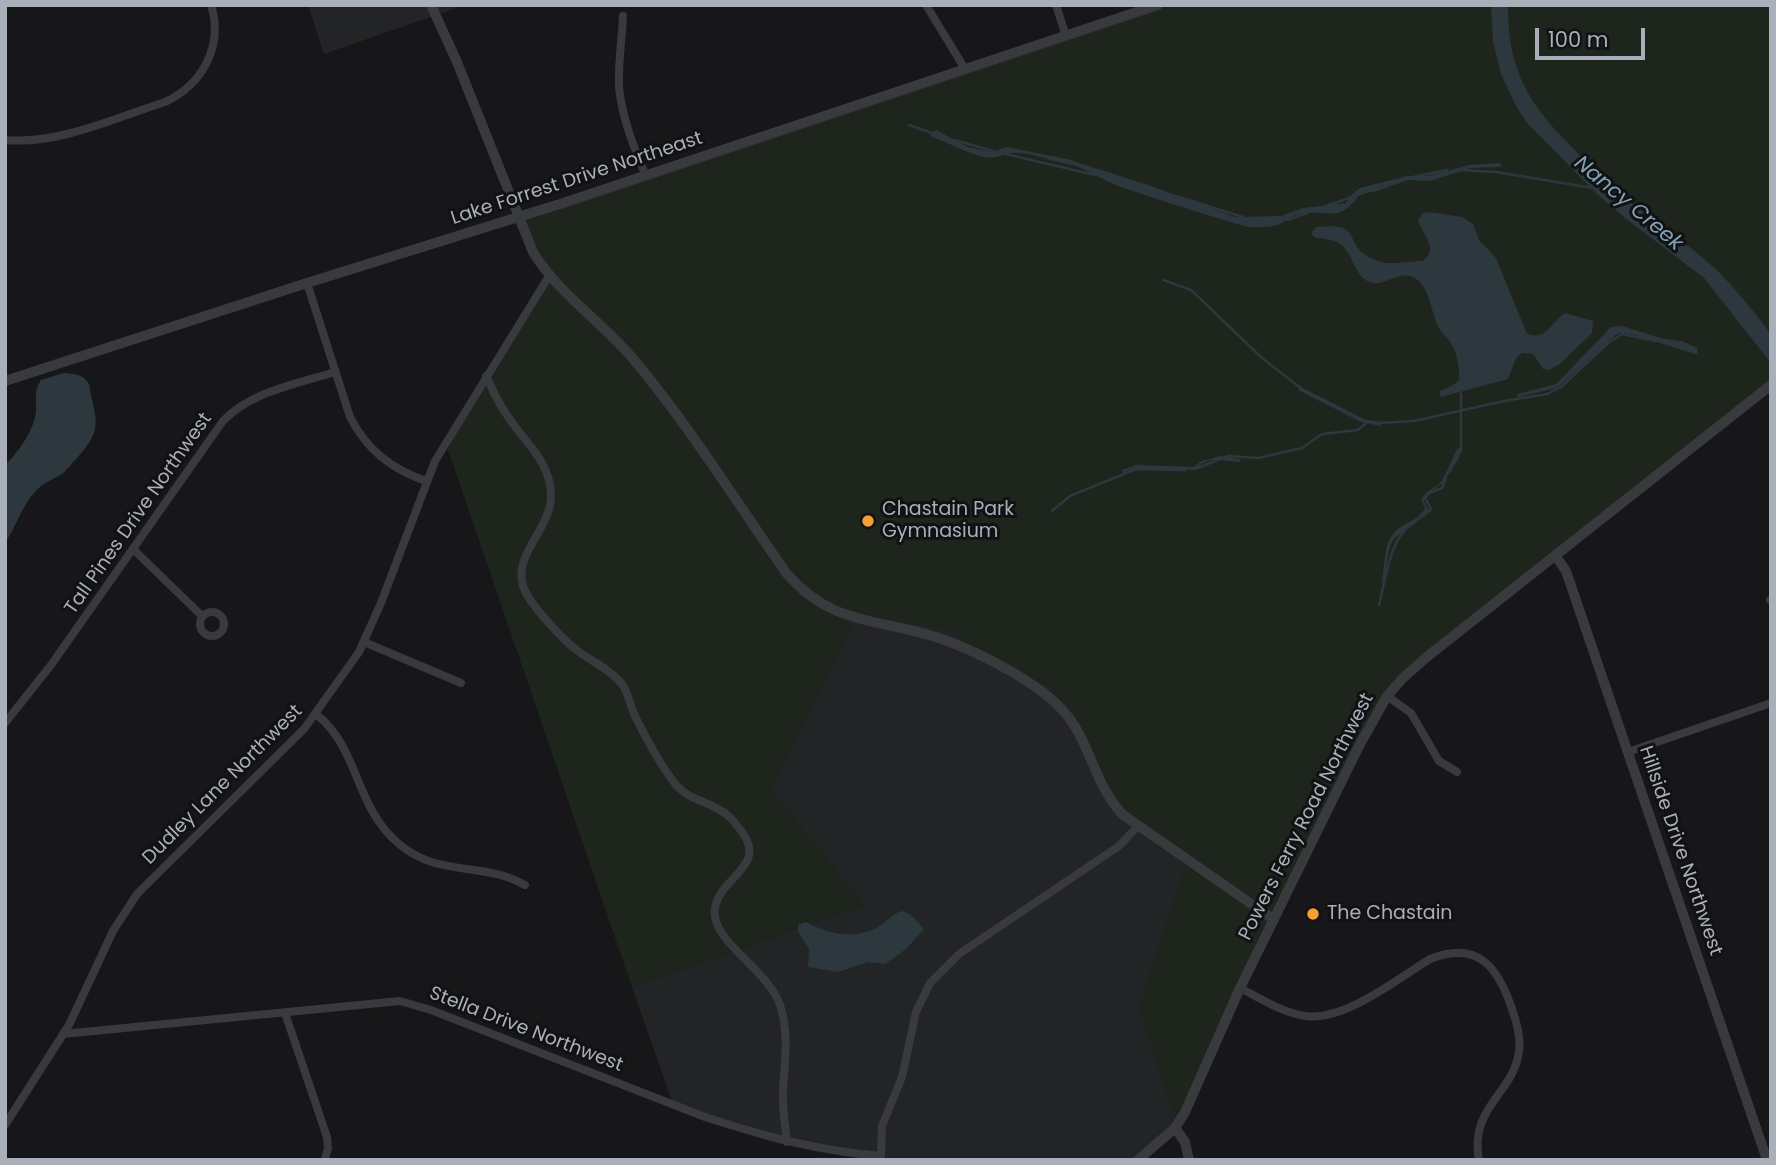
<!DOCTYPE html>
<html>
<head>
<meta charset="utf-8">
<style>
	body { margin:0 }
	#map { position:relative; width:1776px; height:1165px; overflow:hidden; background:#171719; font-family:Poppins,sans-serif }
	canvas { display:block }
	.frame { position:absolute; inset:0; border:7px solid #a9b0b9; pointer-events:none }
	.scale { position:absolute; left:1535px; top:28px; width:110px; height:32px; box-sizing:border-box; border:4px solid #a9b0b9; border-top:0; padding-left:9px; font-size:21px; line-height:24px; white-space:nowrap; color:#a9b0b9; -webkit-text-stroke:5px #121214; paint-order:stroke }
</style>
</head>
<body>
<div id="map">
<canvas width="1776" height="1165"></canvas>
<div class="frame"></div>
<div class="scale">100 m</div>
</div>
<script>
const c = document.querySelector('canvas').getContext('2d');
c.lineJoin = 'round';
function paint(path, color) { c.fillStyle = color; c.fill(path, 'evenodd'); }
function strokePath(path, color, width, dash) { c.strokeStyle = color; c.lineWidth = width; c.lineCap = dash ? 'butt' : 'round'; c.setLineDash(dash || []); c.stroke(path); }
function write(font, color, halo, rows, align = 'center') {
  c.font = font + ' Poppins,sans-serif'; c.lineWidth = 6; c.setLineDash([]); c.textBaseline = 'middle'; c.strokeStyle = halo; c.fillStyle = color; for (const [text, x, y, turn = 0] of rows) {
    c.save(); c.translate(x, y); c.rotate((+turn || 0) * Math.PI / 180); c.textAlign = isNaN(turn) ? turn : align; if (halo) c.strokeText(text, 0, 0); c.fillText(text, 0, 0); c.restore();
  }
}
const built = new Path2D(`
	M308,5H465L324,54Z
	M855,620L947,627L993,668L1046,684L1078,726L1104,774L1112,798L1188,856L1177,1126L1155,1151L1141,1160H868L854,1155L775,1143L674,1107L632,987L864,905L770,789Z`);
const green = new Path2D(`
	M1155,5H1771V387L1423,659L1392,696L1351,754L1177,1126L1139,1008L1188,856L1138,823L1112,798L1104,774L1078,726L1046,684L993,668L947,627L868,624L855,620L771,789L864,905L632,987L445,441L550,278L513,221Z`);
const water = new Path2D(`
	M1491,5H1508C1507,78 1536,113 1586,161C1604,179 1622,196 1642,211C1678,238 1714,262 1742,298C1749,307 1767,326 1771,336C1773,343 1771,355 1771,363L1704,278L1625,218L1596,193L1527,123L1515,104L1501,74L1493,42Z
	M936,130L968,147L992,152L1006,147L1067,159L1151,186L1235,217L1281,216L1303,208L1346,203L1353,193L1360,188L1407,176H1428L1469,165L1499,163L1502,167L1471,168L1430,181L1408,180L1374,192L1360,193C1340,226 1326,207 1296,215C1290,216 1287,221 1282,223C1272,228 1259,227 1248,227C1205,215 1163,201 1121,187C1103,181 1085,167 1067,164C1051,161 1036,154 1020,153C1006,151 998,160 984,157C965,153 948,142 930,136Z
	M1429,212L1462,217L1473,224L1479,240L1496,258L1527,334C1547,341 1552,321 1565,313L1593,321L1592,333L1560,364L1549,370L1543,369L1533,354L1522,353L1516,358L1508,379L1441,397L1439,391L1452,386L1459,380C1460,369 1457,352 1451,343C1447,337 1441,333 1438,326C1431,312 1429,281 1410,276C1394,272 1380,291 1364,279C1353,270 1352,252 1340,244C1333,239 1322,239 1314,237L1311,233L1316,227C1367,222 1340,244 1373,259C1388,267 1407,261 1423,261C1439,248 1423,235 1418,221L1423,213Z
	M1622,326L1664,339L1682,341L1697,348L1698,355L1635,335L1618,333L1557,388L1518,397L1517,394L1556,384L1611,327Z
	M64,373C75,374 83,374 89,384C95,421 105,427 77,458C72,463 67,470 62,474C52,480 42,483 35,492C21,507 16,527 5,543V465C18,453 34,430 36,412C37,399 33,392 41,380Z
	M1301,387L1364,419L1381,422V426L1361,422L1298,390Z
	M1458,448L1463,450L1443,483L1425,495L1424,501L1429,510C1418,525 1397,532 1391,544C1388,550 1386,574 1384,583H1382C1384,569 1384,543 1394,533C1403,522 1416,523 1425,508L1421,499C1426,490 1432,490 1439,484C1446,477 1451,459 1458,448Z
	M1220,456L1240,459V462C1222,461 1209,455 1194,470L1135,468L1123,473L1122,470L1137,465L1194,467L1200,462Z
	M902,911L910,914L924,929L906,949L885,964L868,962L838,972L808,967L809,949L798,931V925L806,922C827,934 857,940 878,927C887,922 892,914 902,911Z`);
const stream = new Path2D(`
	M909,125L935,134
	M955,140L996,152
	M1006,154L1095,175
	M1461,170L1496,172L1593,188
	M1413,177L1447,170
	M1176,196L1243,217
	M1326,206L1366,192
	M1287,220L1307,213
	M1163,280L1191,290L1262,358L1302,389
	M1380,423L1414,421L1504,401L1547,394L1561,387L1608,343L1622,334L1656,341
	M1461,451V392
	M1195,469L1228,456L1258,458L1302,448L1322,434L1358,430L1366,423
	M1449,472L1458,457
	M1052,511L1070,496L1136,469L1185,470
	M1424,516L1431,509L1425,498L1429,493L1442,488L1446,478
	M1379,605C1384,586 1390,543 1405,531`);
const minor = new Path2D(`
	M926,5L965,69
	M1056,5L1066,36
	M623,16C622,39 618,64 619,87C622,118 634,148 646,176
	M5,140C58,145 115,118 165,102C202,85 224,46 211,5
	M307,283L350,417C367,450 391,469 426,481
	M486,376C493,391 499,405 509,418C526,444 550,461 551,495C552,530 507,558 526,593C536,611 563,640 579,652C593,662 611,670 622,684C629,694 630,707 636,718C647,740 661,767 677,786C688,798 704,801 718,809C729,814 737,825 744,835C767,870 710,880 715,917C719,945 769,972 780,1005C789,1032 785,1062 783,1089C782,1107 785,1124 787,1142
	M133,549L202,616
	M1770,600L1771,601
	M200 624a12 12 0 1 1 24 0a12 12 0 1 1-24 0Z
	M364,642L461,683
	M1387,696L1411,713L1439,761L1457,772
	M317,715C359,748 355,808 399,844C439,878 484,861 525,885
	M5,723L51,665L223,421C252,391 297,384 335,372
	M1628,752L1771,703
	M1240,988C1260,998 1283,1013 1305,1016C1344,1022 1397,979 1430,959C1478,940 1498,967 1512,1009C1517,1023 1521,1037 1519,1051C1514,1094 1469,1106 1479,1160
	M285,1013L327,1137L328,1148L325,1160
	M63,1034L400,1001L431,1010L705,1117C763,1136 819,1151 881,1156
	M5,1125L69,1025L113,931L137,894L304,729L359,652L381,603L435,461L549,276
	M881,1156L882,1126L902,1077L916,1012L930,983L959,954L1119,846L1137,827`);
const tertiary = new Path2D(`
	M431,5L457,62L533,252C559,295 603,322 635,361C690,427 737,503 787,574C833,626 876,618 936,637C970,648 1017,672 1045,694C1092,729 1087,775 1122,814L1273,919
	M5,381L307,283L563,203L1158,5
	M1555,555L1566,571L1767,1160
	M1175,1128L1185,1142L1189,1160
	M1138,1160L1175,1128L1185,1112L1240,988L1359,746L1387,696L1403,678L1428,656L1771,385`);
const markers = [
	[868,521,7,"#f5a033"],
	[1313,914,7,"#f5a033"]
];
const streetNames = [
	["Lake Forrest Drive Northeast",577,179,-18],
	["Tall Pines Drive Northwest",139,514,-55],
	["Dudley Lane Northwest",223,785,-45],
	["Powers Ferry Road Northwest",1307,817,-63],
	["Hillside Drive Northwest",1680,851,71],
	["Stella Drive Northwest",526,1030,21]
];
const poiNames = [
	["Chastain Park",882,510],
	["Gymnasium",882,532],
	["The Chastain",1327,914]
];
const waterNames = [
	["Nancy Creek",1628,204,40]
];
paint(built, '#232426');
paint(green, '#1d251d');
paint(water, '#2d383e');
strokePath(stream, '#2d383e', 2.5);
strokePath(minor, '#383a3e', 8);
strokePath(tertiary, '#383a3e', 10);
for (const [x, y, r, color] of markers) { const dot = new Path2D(); dot.arc(x, y, r, 0, 2 * Math.PI); c.fillStyle = color; c.fill(dot); strokePath(dot, '#121214', 2.5); }
write('19px', '#a9b0b9', '#121214', streetNames);
write('19px', '#a9b0b9', '#121214', poiNames, 'left');
write('italic 21px', '#80a2b5', '#121214', waterNames);
</script>
</body>
</html>
